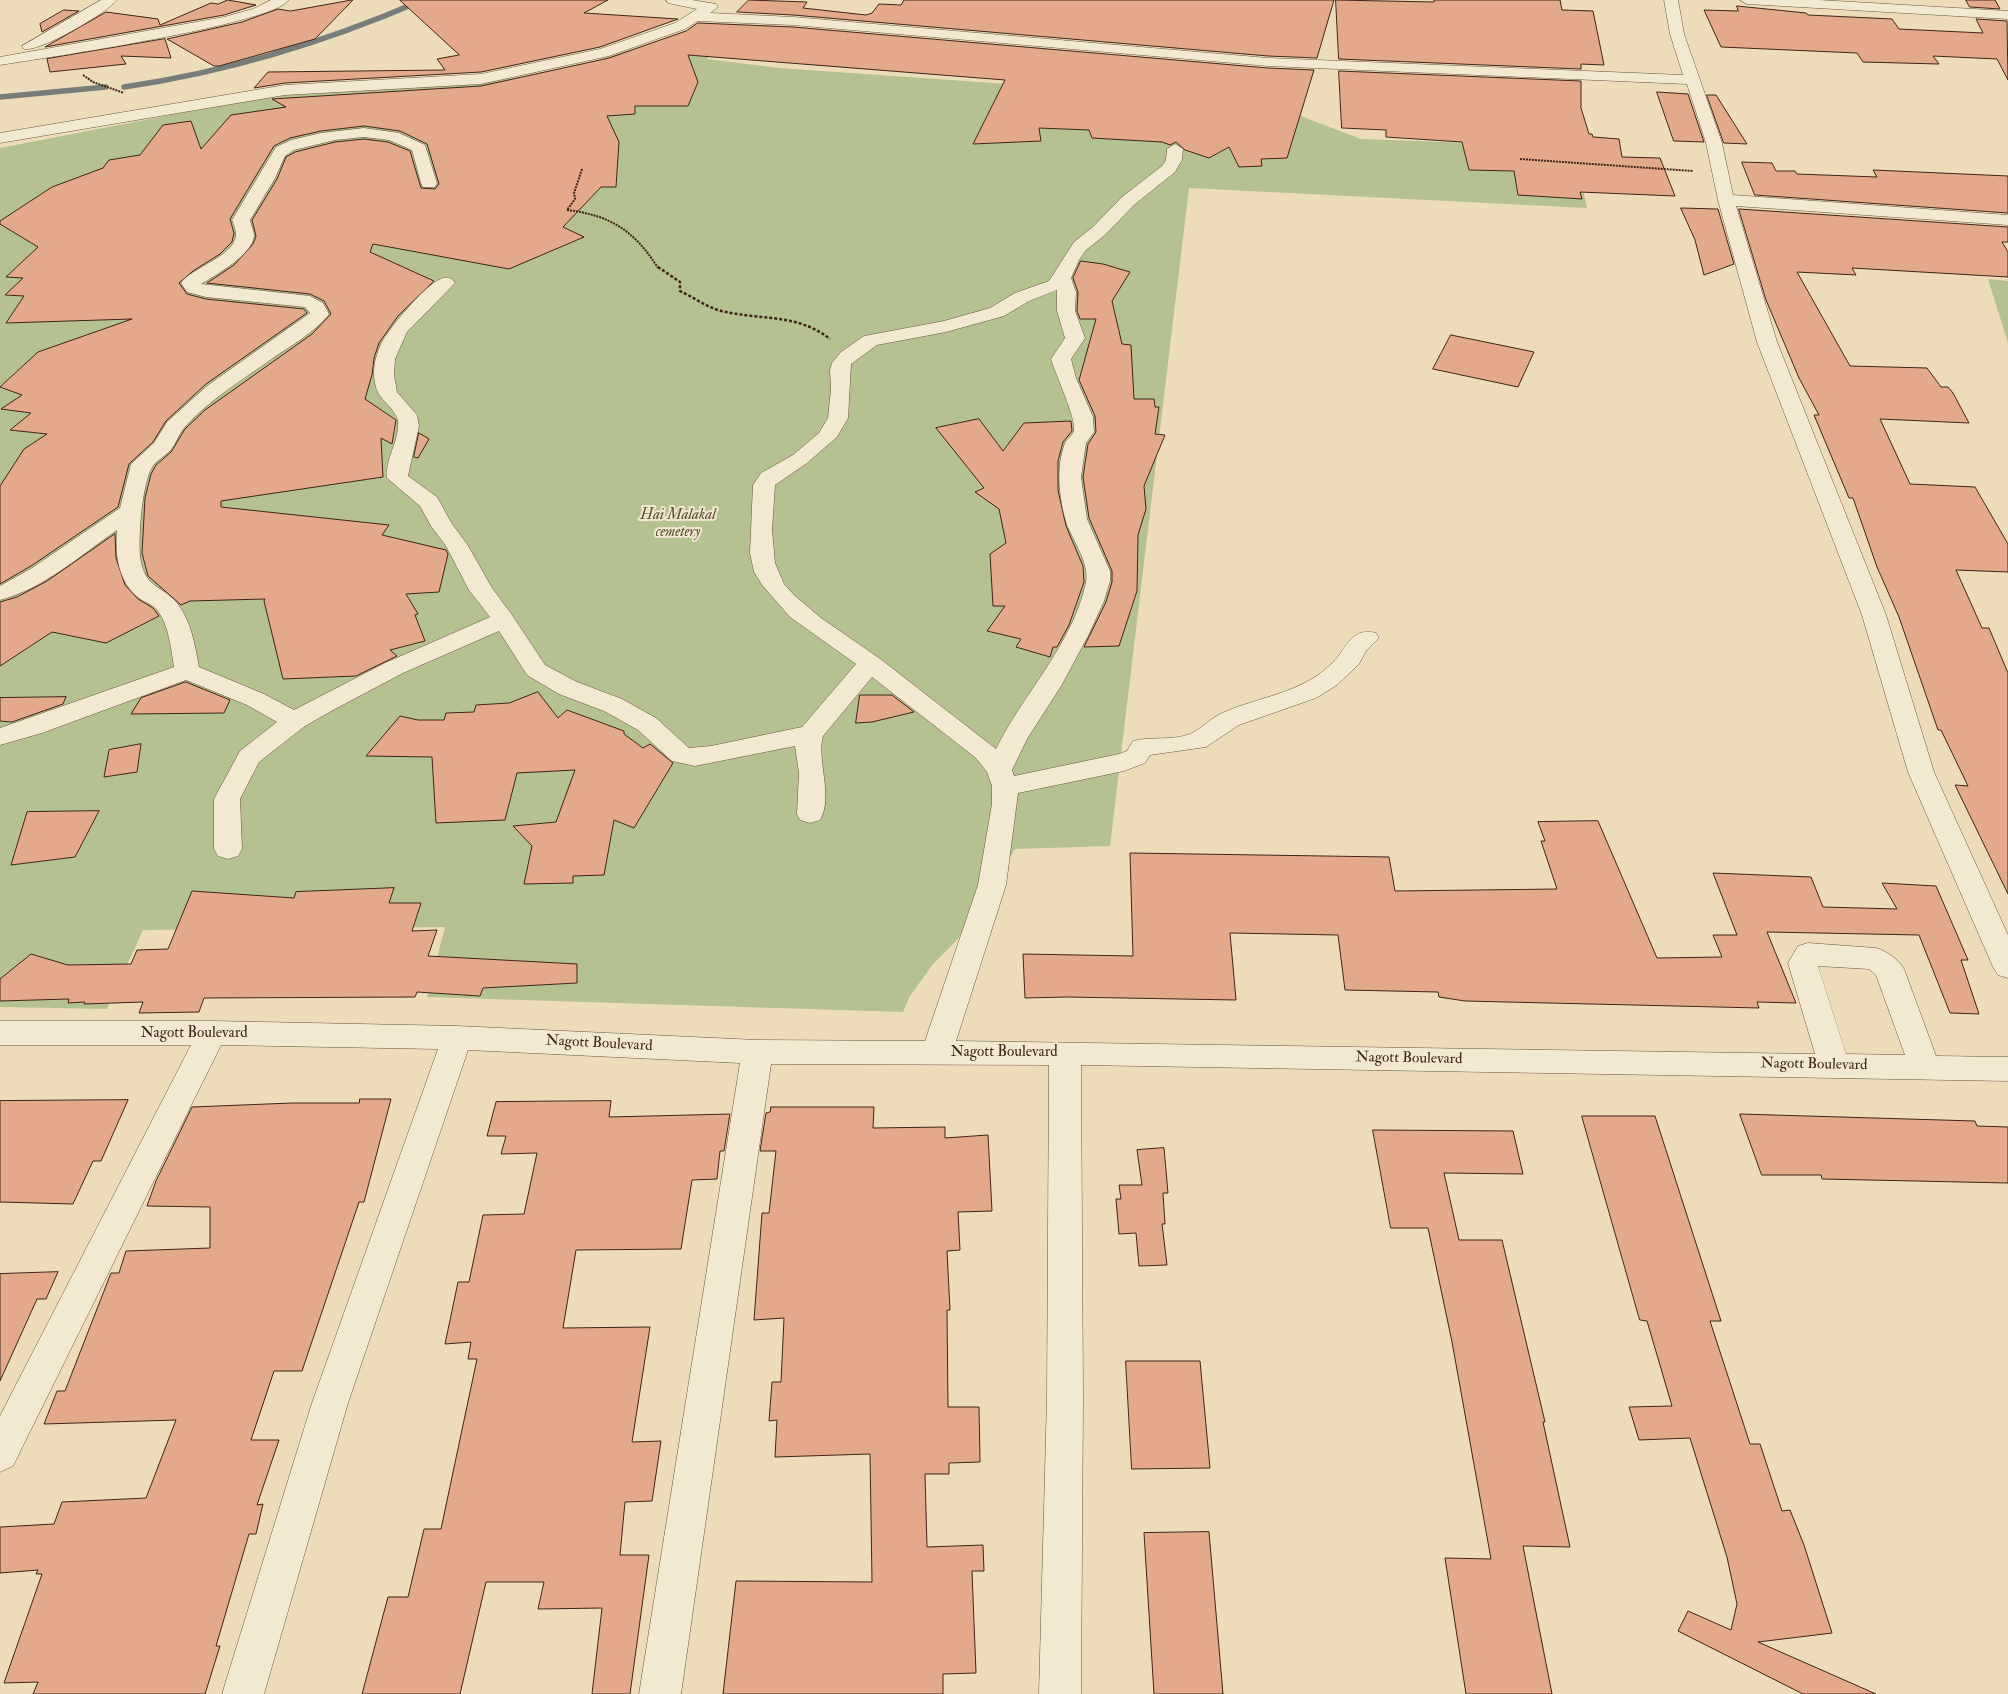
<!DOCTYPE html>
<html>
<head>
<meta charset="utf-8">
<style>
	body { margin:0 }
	canvas { display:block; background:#ecdcba }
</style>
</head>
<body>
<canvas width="2008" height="1694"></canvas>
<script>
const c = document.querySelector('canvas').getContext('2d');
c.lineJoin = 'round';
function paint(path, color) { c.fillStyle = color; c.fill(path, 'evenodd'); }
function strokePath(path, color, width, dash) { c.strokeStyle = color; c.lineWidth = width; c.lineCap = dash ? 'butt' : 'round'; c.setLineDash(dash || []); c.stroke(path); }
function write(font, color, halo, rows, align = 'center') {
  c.font = font + ' "IM FELL Double Pica",serif'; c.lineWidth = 4; c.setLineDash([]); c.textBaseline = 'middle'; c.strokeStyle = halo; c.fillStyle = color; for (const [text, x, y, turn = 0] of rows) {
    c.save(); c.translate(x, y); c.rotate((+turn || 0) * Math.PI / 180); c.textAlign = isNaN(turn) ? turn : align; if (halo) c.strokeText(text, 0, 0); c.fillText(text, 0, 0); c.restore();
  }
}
const green = new Path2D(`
	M730,27L707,59L779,68L1264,102L1361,139L1498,144L1579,172L1587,208L1189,188L1110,846L1015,849L958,939L933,964L910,996L903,1012L427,997L445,927L143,930L107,1009L0,1007V148L269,96L460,85L514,78L592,62L658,41Z
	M1988,279L2008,281V343Z`);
const stream = new Path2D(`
	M124,87C228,72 326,42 423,0
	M0,97L106,87`);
const building = new Path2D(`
	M228,0L256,5L224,15L45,47L106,12L158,19L160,25L211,3L218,4Z
	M353,0L315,39L219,66H214L167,39L242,22L278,9L290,11Z
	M400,0H608L584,13L678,19L600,47L481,72L285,83L254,88L268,72L445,70L437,59L459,55Z
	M749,0L807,2L803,8L866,15L872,13L879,4L901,5L904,0H1334L1317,58L1268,56L793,15L737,12Z
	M1336,0L1434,2V0H1560L1562,10L1593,11L1604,65L1581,64V69L1339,59Z
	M1966,0H1995L2000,9L1970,7Z
	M1737,6L1806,13L1808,15L1892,19L1899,29L1983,33L1976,19L2007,21L2008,80L1997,59L1933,56L1939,64L1863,62L1857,53L1721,47L1704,10L1738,11Z
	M64,10L79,11L42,32L40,24Z
	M698,23L793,27L1268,68L1314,70L1287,158L1261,159L1262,166L1239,167L1229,147L1209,158L1185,150L1176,142L1170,145L1162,142L1092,138L1089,130L1039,128L1041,141L973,144L1005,80L688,55L698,82L688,106H635V114L607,116L619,142L616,187H601L563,227L584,237L509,269L373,244L370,252L434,281L398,316L379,343L374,358L372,375L365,399L396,420L392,444L381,438L383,477L221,501V507L389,525L382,535L446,550L448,554L439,592L406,594L418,614L415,615L425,641L390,650L397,656L356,676L283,679L264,601L265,599L190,601L181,605L148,576L142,553L145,498L151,474L156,465L171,452L185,429L205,410L312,334L331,314L324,301L310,294L207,283L234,265L253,244L256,236L252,220L277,179L286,157L295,152L335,142L364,139L388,142L410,151L421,188L435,189L439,184L427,144L400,131L364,126L321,131L290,138L274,146L230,219L234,233L232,242L220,254L193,271L179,283L187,294L206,299L304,309L307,313L206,384L166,421L153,442L129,464L118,507L31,566L0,584V486L24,449L47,434L10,430L31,413L1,409L22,395L0,387L38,352L132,319L6,323L24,296L5,295L23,278L6,277L38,247L0,224V221L52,187L103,168L109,160L140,155L163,125L191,121L201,149L231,115L286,107L272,99L481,86L609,58L686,31Z
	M165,39L171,58L121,56L126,64L50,72L47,59Z
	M1339,71L1581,81V108L1589,134H1592L1593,137L1619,139L1622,157L1660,158L1675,196L1580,192L1582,199L1518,195L1514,171L1469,170L1462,142L1386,137V130L1342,128Z
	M1657,92L1688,94L1704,142L1674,141Z
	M1707,95H1716L1747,144L1724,143Z
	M1742,162L1772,163L1776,171H1795L1797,174L1877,177L1873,170L2008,176V213L1755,195Z
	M1681,208L1718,209L1734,264L1704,275L1695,240Z
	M1739,209L2008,227V242H2002L2008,252V277L1852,268L1856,275L1797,272L1850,366L1927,368L1941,387H1948L1953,393L1969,423L1880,419L1910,484L1975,487L2008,544V572L1956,570L1982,628H1989L2008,673V894L1955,785L1968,786L1941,730H1938L1899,617L1877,567L1853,498H1849L1814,415H1819L1799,378L1766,300Z
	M1081,261L1103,264L1130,272L1112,301L1122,344L1131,345L1134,399H1154L1155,407H1159L1155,434L1165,435L1144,486L1146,509L1138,535L1137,591L1119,646L1084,647L1106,602L1112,582V571L1089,518L1083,477L1088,444L1096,432L1095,416L1079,380L1096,319H1080L1077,311L1078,292L1073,278Z
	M1451,335L1534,352L1518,387L1433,369Z
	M979,419L1003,451L1024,423L1071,421L1072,431L1063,442L1058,461V490L1066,526L1083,566L1084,582L1069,625L1057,647H1053L1050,657L1016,647L1021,639L987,631L1005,606H993L990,554L1006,543L999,509L975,492L984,488L936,428Z
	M419,433L429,439L418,458L414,457Z
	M115,534L116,558L125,585L138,599L153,608L159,616L106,643L52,632L0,666V602L17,597L47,581Z
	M186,682L230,700L224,713L131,714L141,698Z
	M538,692L558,718L567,710L624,731V734L643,748L650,744L673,763L634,828L614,820L604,875L573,876V883L524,884L532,846L513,826L556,822L575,770L517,773L505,820L436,823L432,757L366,756L400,716L418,720H444L446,713L474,712L476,705L509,703Z
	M860,695H892L914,712L872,722L856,723Z
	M66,697L63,704L12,722L0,721V698Z
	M141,744L137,772L104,777L109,750Z
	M99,811L75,857L11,865L27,812Z
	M1598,821L1657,958L1722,957L1713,935H1737L1713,873L1811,877L1823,907L1897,909L1882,883L1936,886L1968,960H1961L1979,1014L1950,1013L1919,935L1767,932L1796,1003L1757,1002L1759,1008L1465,1001L1439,997L1438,992L1345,990L1338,935L1230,933L1236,1000L1067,997L1025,998L1023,954L1133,956L1130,853L1389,857L1395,891L1557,889L1541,841H1545L1538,822Z
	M394,888L389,903H421L412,931L437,930L428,956L577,964V983L483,988L480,996L417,992L415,997L204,998L199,1012L139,1013L143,1002L84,1004L85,1002L68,1003L69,999L0,1001V979L31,954L68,965L131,964L137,950L168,949L192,891L294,898L296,892Z
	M360,1099H391L364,1202H359L302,1371H274L251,1440H279L257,1505L263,1504L256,1534H249L216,1646H220L205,1694H33L38,1682L4,1683L42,1574H36L38,1570L0,1573V1527L54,1524L62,1502L146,1498L176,1420L44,1424L57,1391H65L111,1273H119L126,1251L210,1248V1207L147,1206L156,1181L192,1107L292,1103H359Z
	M128,1100L101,1161H93L73,1204L0,1202V1101Z
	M611,1101L609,1117L730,1114L724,1151H720L717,1179L692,1180L681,1249L576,1250L563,1328L650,1327L632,1442L661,1441L652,1501L625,1502L620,1555H649L630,1694H592L602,1608L538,1609L544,1582H486L460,1694H362L388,1597H408L424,1529H441L477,1359H468L471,1342L445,1344L458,1282H469L483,1215L524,1214L537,1153L501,1154L506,1136H487L496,1102Z
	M771,1107H874L873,1128L945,1127V1138L988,1135L992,1211L958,1212L960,1250L947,1251L950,1310H947L948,1407H979L980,1462L949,1463V1474H925L927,1547L983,1545L984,1571H972L976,1673L943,1674V1694H723L736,1581L872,1582L870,1454L775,1457L777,1420L769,1421L772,1382H781L784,1318L754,1320L762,1213H769L776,1151H760L766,1113L770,1112Z
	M1740,1114L1975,1121L1977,1126L2008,1127V1183L1822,1179L1821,1175H1762Z
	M1582,1116H1655L1721,1321H1710L1750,1444H1760L1782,1511L1790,1510L1804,1545L1832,1633L1758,1642L1876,1694H1803L1678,1631L1688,1611L1731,1630L1737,1604L1727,1557L1690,1438L1639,1440L1629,1407L1672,1406L1647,1321L1640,1320Z
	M1373,1130L1513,1131L1523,1174L1444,1173L1459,1240H1502L1545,1422H1543L1570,1547L1523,1546L1552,1694H1466L1445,1558L1491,1559L1452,1342L1428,1228H1391Z
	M1164,1148L1168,1193H1163L1165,1224H1162L1167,1265L1139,1266L1136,1233L1119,1234L1116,1199H1121L1119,1185H1142L1137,1150Z
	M58,1272L46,1299H37L0,1381V1274Z
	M1126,1361H1200L1210,1468L1132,1469Z
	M1209,1532L1223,1694H1154L1144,1533Z`);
const pathFar1 = new Path2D(`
	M83,75L93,82L124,93
	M1520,159L1693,171
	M582,169L574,193L575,199L567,210C610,215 635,231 658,268`);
const path = new Path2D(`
	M658,267L680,282V291C693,297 705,306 718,310C757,321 796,312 830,339`);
const minor = new Path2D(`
	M101,0H117C107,13 38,53 24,49L22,46Z
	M271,0H289C270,25 44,58 0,65V57L224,17L253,9Z
	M666,0H692L716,4L718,7L710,13L793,17L1268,58L1683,75L1670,34L1664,0H1678L1684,34L1722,143L1733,195L2008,215V225L1736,206L1777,342L1886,615L1934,772L2008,935V978L1998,975L1993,967L1908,772L1862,615L1757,342L1718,200L1706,143L1687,84L1268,66L793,25L698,21L685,29L609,56L481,84L285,95L0,143V133L285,85L481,74L600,49L675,23L697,9L668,3Z
	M1740,0H1819L2008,11V19L1747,4Z
	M364,128L399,133L425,145L437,183L435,187H423L421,183L412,150L389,140L364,137L335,140L294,150L285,156L275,178L250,220C251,225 254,231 254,236C252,255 216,275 201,284L310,296L323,303L329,314C318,330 289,347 273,358C242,380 209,400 184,428C178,435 176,444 170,451C165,456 157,460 153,466C142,480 137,544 141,562C146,588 163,586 177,603C191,621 195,645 199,667L264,694L294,710L385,663L490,617L469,590L446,546L431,526L420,506L387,478C385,458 400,441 398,420C391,401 374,401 374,373C374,363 377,353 381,344C390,327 425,285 441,279C445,277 448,278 452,279L455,283L407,332L395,359L394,375L397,392L417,415L419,426L408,476L437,497L452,524L467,544L492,588L512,615L545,665L577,682L622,699L656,718L689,748L711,746L802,727L856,664L790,617L763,586L754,572L750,553L753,485L761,473L793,455L819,433L828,418L831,389L830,370L832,363L841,352L864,336L944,321L990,308L1015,293L1049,281L1074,242L1093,227L1122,197L1162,166L1166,160L1167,149L1175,144L1183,149L1182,160L1175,172L1134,205L1105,235L1086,250L1079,260L1071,278L1076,292L1075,311L1085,338L1071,359L1076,378L1093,417L1094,432L1086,443L1081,477L1087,519L1110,571V581L1104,601L1088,636L1061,686L1027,739L1012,770L1014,776L1119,754L1127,751L1133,741C1151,736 1172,741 1190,734C1201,729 1211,718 1222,713C1253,699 1289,695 1318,675C1325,670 1335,661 1340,654C1349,640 1357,628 1376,633L1379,638L1366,651L1359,664L1337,685L1316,698L1239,725L1206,747L1150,755L1145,763L1124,771L1018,793L1006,885L956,1041L1815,1054L1788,963L1798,946L1808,943L1876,948C1888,952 1897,958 1904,969L1936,1056L2008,1057V1081L1081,1065L1083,1398L1081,1694H1039L1047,1398L1049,1065L771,1064L681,1694H639L740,1063L468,1050L348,1403L264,1694H222L312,1403L438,1049L221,1045L13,1466L0,1472V1416L191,1045H0V1021H212L457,1026L757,1040L925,1041L978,885L992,804V786L987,772L976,758L872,677L823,736C816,759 834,797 820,820L810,823L800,820L797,814L799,773L795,746L695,766L672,761L638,730L604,711L559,694L527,675L499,631L403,673L333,710L305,726L259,762L240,799L242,849L238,856L228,859L218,856L214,849V799L240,751L277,722L247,705L186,680L42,733L0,745V728L174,667C171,649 169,626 158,611C153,604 146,603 139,598C118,582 115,554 117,530C81,555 43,589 0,600V586L32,568L120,508L131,464L154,443L167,422L207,386L310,313L305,307L206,297L187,292L181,283C191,268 235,256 236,235C236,230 234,225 232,220L276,147L291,140L321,133ZM1057,290V311L1065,338L1051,359C1056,376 1076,417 1074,431C1073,435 1067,439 1065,443C1056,466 1059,495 1065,518C1070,538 1090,561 1086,582C1074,642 1022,696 996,749L879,658L821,618L794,595L784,584L775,563L772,530L775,485L807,463L837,437L848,418L851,364L877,345L946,332L1004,316L1029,301ZM1818,966L1869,969L1876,975L1905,1055L1846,1054Z`);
const parkNames = [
	["Hai Malakal",678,516],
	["cemetery",678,533]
];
const streetNames = [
	["Nagott Boulevard",194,1034],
	["Nagott Boulevard",599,1044,3],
	["Nagott Boulevard",1004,1053],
	["Nagott Boulevard",1409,1059,1],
	["Nagott Boulevard",1814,1065,1]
];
paint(green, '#b5c191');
strokePath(stream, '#797d7a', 5.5);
paint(building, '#e4a98a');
strokePath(building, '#3f2517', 1);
strokePath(minor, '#6a5340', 1);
strokePath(pathFar1, '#3f2517', 2, [2, 1]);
strokePath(path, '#3f2517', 2.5, [3, 2]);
paint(minor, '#f3e8d2');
write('italic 15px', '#5c4c36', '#f3e8d2', parkNames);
write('15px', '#3f2517', '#f3e8d2', streetNames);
</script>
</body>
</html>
